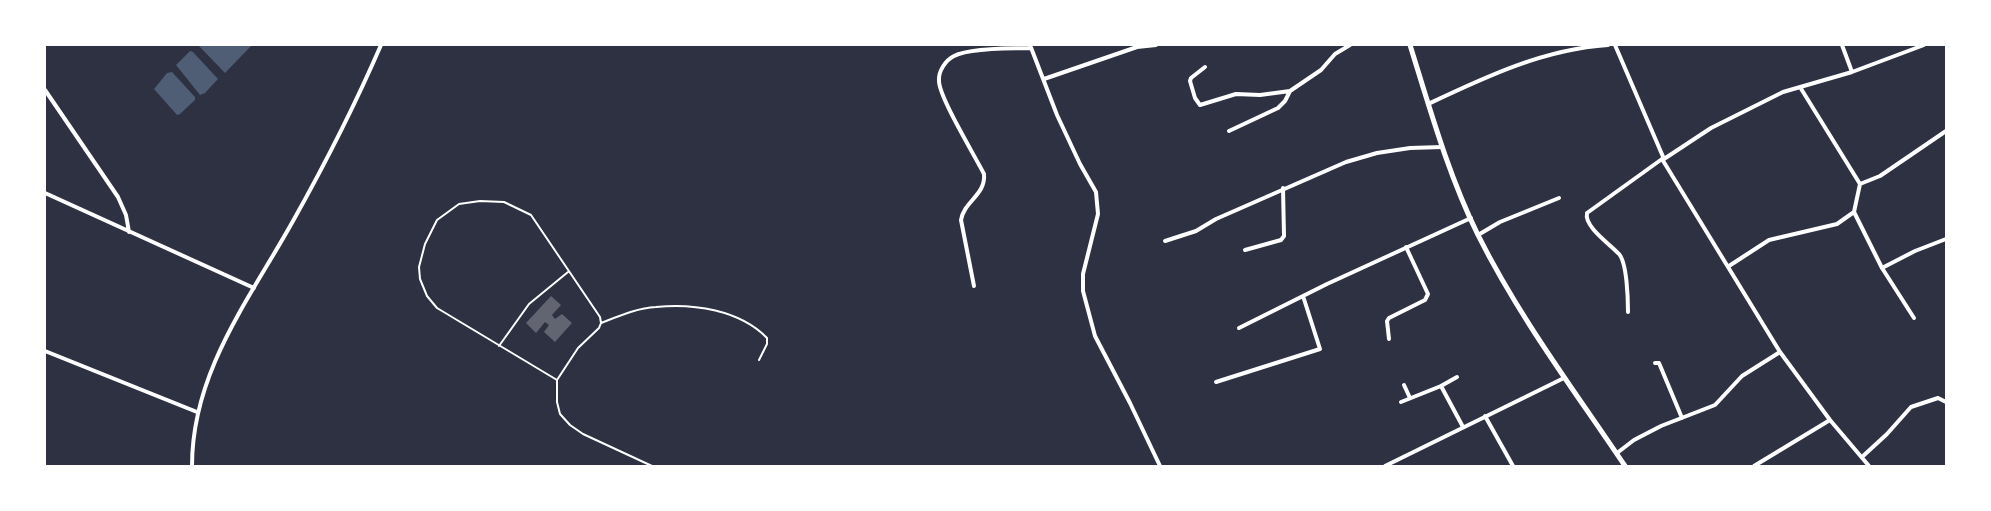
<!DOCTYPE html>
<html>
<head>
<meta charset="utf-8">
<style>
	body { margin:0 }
	#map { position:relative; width:1991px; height:511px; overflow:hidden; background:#2d3142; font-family:Mulish,sans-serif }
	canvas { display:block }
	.frame { position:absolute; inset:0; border:46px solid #fff; pointer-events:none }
</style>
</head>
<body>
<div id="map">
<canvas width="1991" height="511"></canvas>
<div class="frame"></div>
</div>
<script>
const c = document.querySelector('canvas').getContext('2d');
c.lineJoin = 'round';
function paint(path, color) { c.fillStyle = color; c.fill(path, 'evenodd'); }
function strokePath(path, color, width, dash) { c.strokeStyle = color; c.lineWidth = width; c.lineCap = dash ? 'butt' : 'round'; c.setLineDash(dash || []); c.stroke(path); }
const water = new Path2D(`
	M198,45H252L225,73Z
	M190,51L193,52L218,79L205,93L200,95L176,65Z
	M172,72L195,97V100L180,114L177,115L154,89L167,73Z`);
const building = new Path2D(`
	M551,296L561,305L552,315L555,319L562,314L572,323L555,342L544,332L549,325L545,322L536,333L526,323Z`);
const service = new Path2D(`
	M499,346L529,304L568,272
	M557,380L437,308L427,296L420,279L419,267L425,244L437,220L459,204L480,201L504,202L531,215L600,317L601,323
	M652,466L583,434L570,425L560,414L557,402V380L578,348L599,328L601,323C619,316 637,308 656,307C693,303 740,310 767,338V344L759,360`);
const minor = new Path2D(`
	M1030,45L1057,115L1080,164L1096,192L1098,214L1083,274V291L1095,336L1130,403L1160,466
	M1615,45L1664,159H1662L1780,352L1830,420L1869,466
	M1842,45L1852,72
	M1205,67L1191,78L1190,81L1195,98L1200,105L1236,94L1260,95L1290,91L1321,70L1335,54L1350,45
	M1044,79L1137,47L1156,45
	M1800,87L1860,184
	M45,90L118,197L126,215L129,232
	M1428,104C1485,77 1544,49 1608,45
	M1229,131L1278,108L1285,101L1290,91
	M1664,159L1711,128L1783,92L1852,72L1924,45
	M45,193L254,288
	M1854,212L1882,268L1915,251L1946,239
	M1478,235L1500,222L1559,198
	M1165,241L1196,231L1216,219L1346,162L1377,153L1410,148L1442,147
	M1245,250L1281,240L1284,236L1283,188
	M1729,266L1769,240L1837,224L1854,212L1860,184L1880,176L1946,131
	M1882,268L1914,318
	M974,286L961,220C964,201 986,195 984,174C975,156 939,97 939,81C938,71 946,60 954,56C969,48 1013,48 1031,48
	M1628,312C1628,299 1627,263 1619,254C1610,244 1584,227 1587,213L1662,159
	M1239,328L1327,284L1471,218
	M1389,339L1387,321L1389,318L1425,300L1428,294L1406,247
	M45,351L197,412
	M1655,363H1659L1682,418
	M1216,382L1320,349L1303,296
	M1404,385L1410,398
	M1441,386L1457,377
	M1401,402L1441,386L1463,427
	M1485,416L1513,466
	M1617,453L1634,440L1661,426L1715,405L1742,376L1780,352
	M1862,457L1887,434L1911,407L1938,398L1946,402
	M192,466C192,372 249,300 293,221C325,164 355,105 381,45
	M1385,466L1564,378
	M1754,466L1830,420`);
const secondary = new Path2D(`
	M1410,45C1430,109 1448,174 1478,235C1519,317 1574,390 1625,466`);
paint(water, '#4f5d75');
paint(building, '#626471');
strokePath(service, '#fff', 2);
strokePath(minor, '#fff', 4);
strokePath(secondary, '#fff', 5);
</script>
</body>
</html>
